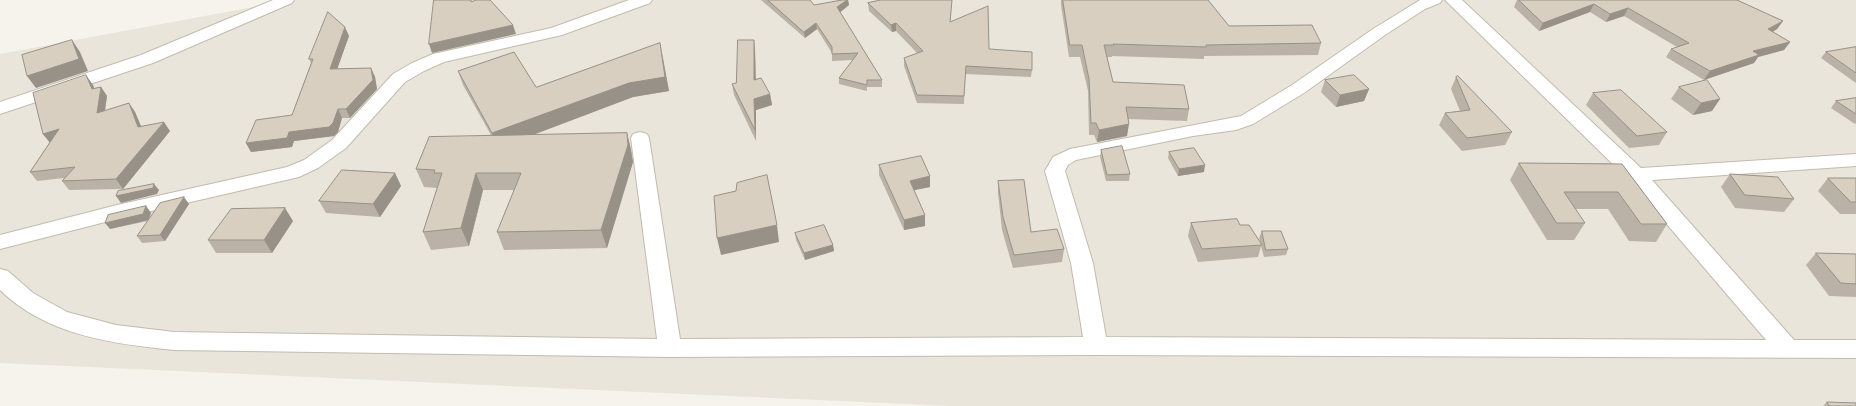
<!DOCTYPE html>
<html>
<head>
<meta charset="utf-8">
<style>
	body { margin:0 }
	canvas { display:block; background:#f6f3ec }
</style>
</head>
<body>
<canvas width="1856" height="406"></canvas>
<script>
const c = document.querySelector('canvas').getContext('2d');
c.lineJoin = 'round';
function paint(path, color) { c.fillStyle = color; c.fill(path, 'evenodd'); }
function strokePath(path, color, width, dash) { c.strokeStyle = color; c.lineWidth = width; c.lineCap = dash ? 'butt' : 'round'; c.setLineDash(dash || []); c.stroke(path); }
const residential = new Path2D(`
	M279,0H1856V406H950L0,363V54L275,3Z`);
const street = new Path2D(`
	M273,0H294L292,3L153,63L0,114V102L141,55Z
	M629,0H652L650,3L562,35L444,62L424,71L405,82L346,148L318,168L299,177L117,219L0,249V235L117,205L287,167L304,160L332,140L393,74L412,63L433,54L551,28Z
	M1420,0H1442L1440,3L1425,9L1385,35L1304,93L1253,124L1236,130L1193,136L1076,160L1068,165L1065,171L1093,263L1106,337L1766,340L1629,180L1445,0H1462L1641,168L1856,154V166L1652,180L1794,340H1856V358L1096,355L670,357L174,350C113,344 46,335 0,290V269L8,271L33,293L67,312L116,325L174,332L657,339L631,138L633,134L640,132L647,134L649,138L680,339L1083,337L1071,263L1045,171L1053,157L1070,149L1241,116L1292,85L1373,29Z`);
const wall = new Path2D(`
	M761,0H810L814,5L842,0H848L849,5L840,12L882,80V87H867V91L839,84V78L853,60L832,61V53L817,29L805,38Z
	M881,0H952L950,22L989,49L1032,70L1031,77L965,74L964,104L917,103L904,66V58L917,53L896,31L892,32L869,11L868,3Z
	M1061,0H1208L1229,26L1321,43L1318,55L1204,56V59L1112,56V57H1107L1113,82L1189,109L1187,121L1128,119L1127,136L1097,142L1094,135H1089L1088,91L1080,57H1069L1061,5Z
	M1517,0H1737L1783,21L1777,29L1773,32L1790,42L1784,50L1758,57L1754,63L1704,80L1666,57L1671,49L1677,47L1624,16L1606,22L1590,12L1539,31L1514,7Z
	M349,36L337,69L371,68L375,77L377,89L350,118H342L338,132L334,136L294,141L292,147L251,152L246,143L292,115L311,63L309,59Z
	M754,40L755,51L756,80L770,94L772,105L756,110V141L734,95L732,84L736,83Z
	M1856,47V83L1821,58L1826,52Z
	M663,58L669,91L633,97L533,135L627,133L631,150L633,162L607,248L504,250L497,232L514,190H483L469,246L431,250L423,232L437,188L424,187L416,169L491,135L463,85L458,71L536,87Z
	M1456,77L1512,132L1505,145L1462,151L1439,125L1445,113L1460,111L1451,89Z
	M1325,80L1369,89L1364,101L1336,107L1321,92Z
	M93,85L94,88L101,87L107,96L105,111L129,103L135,112L141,126L170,131L123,189L69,190L62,181L64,178L37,181L30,172L50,142L43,134Z
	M1679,87L1712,111L1693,115L1671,99Z
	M1593,93L1667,132L1659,145L1629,148L1586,105Z
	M1856,98V123L1855,124L1831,108L1836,101Z
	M1101,150L1130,174L1129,181H1106L1100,157Z
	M1169,152L1204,172L1178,176L1168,158Z
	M1519,163L1622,164L1667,224L1656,242L1629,241L1608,209H1575L1585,223L1574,240H1547L1510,180Z
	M879,165L930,187L914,190L925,226L904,230L879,175Z
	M395,173L401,186L380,217L326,213L319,201Z
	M1730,174L1794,199L1784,212L1735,208L1721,187Z
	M1828,178H1856V214H1840L1818,191Z
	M998,181L1031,232L1064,249L1062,262L1013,268L1002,230L998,193Z
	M189,204L165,241L142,243L137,236L148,221L110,229L146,206L151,213L149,219Z
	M293,221L272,253H216L208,240Z
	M1191,223L1240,225L1261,244L1259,238L1262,231L1288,249L1286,255L1264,257L1261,246L1258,257L1198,262L1188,236Z
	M795,233L833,245L834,251L805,260L796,240Z
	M1816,253L1856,254V297L1829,296L1806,265Z
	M1827,402L1856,406H1823Z`);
const shadedWall = new Path2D(`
	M847,0H848L849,5L838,14L837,7Z
	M1594,4L1590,12L1539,31L1543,23Z
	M1628,8L1624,16L1606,22L1610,14Z
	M1783,21L1777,29L1763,37L1768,29Z
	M816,23L817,29L805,38L804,32Z
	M896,23V31L892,32L891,25Z
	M513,25L516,34L432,53L429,44Z
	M345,27L349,36L334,78L330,69Z
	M72,40L80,52L88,71L36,88L27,76Z
	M754,40L755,51L756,91L754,80Z
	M1790,42L1784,50L1758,57L1754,63L1704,80L1710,71L1753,51Z
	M660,43L669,91L633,97L498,148L492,133Z
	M371,68L375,77L377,89L350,118L346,109Z
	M86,75L93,85L98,98L92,89Z
	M101,87L107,96L103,123L97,113Z
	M1369,89L1364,101L1336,107L1340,95Z
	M770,94L772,105L756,110V141L755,130L754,99Z
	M1720,99L1712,111L1693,115L1701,103Z
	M129,103L135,112L145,136L138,127Z
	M338,109L342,118L338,132L334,136L294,141L292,147L251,152L246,143L289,132Z
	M164,122L170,131L123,189L116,179Z
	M1129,124L1127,136L1097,142L1099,130Z
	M59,129L50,143L43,134Z
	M627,133L631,150L633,162L607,248L601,230Z
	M1205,165L1204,172L1178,176L1179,169Z
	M395,173L401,186L380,217L373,204Z
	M476,173L483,190L469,246L461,228Z
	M930,176V187L910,191V181Z
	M154,184L159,190L157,194L121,203L116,196Z
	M184,197L189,204L165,241L160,235Z
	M146,206L151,213L148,220L110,229L105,223Z
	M285,208L293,221L272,253L264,240Z
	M925,215V226L904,230V220Z
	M777,225L779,242L721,255L717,238Z
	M833,245L834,251L805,260L804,253Z`);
const building = new Path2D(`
	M434,0H471V2L476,0H490L513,25L429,44Z
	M768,0H810L814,5L842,0H847L837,7L882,80H867V85L839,78L858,53L832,54V47L816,23L804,32Z
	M881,0H952L950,22L988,6L989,49L1032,52V70L966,66L964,96L917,95L904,58L923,51L896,23L891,25L868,3Z
	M1063,0H1208L1229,26L1312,25L1321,43L1206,45V47L1113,44L1114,45H1104L1113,82L1184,85L1189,109L1126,107L1129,124L1099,130L1096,123H1091L1089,79L1082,45H1070Z
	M1519,0H1737L1783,21L1768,29L1790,42L1753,51L1759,55L1710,71L1671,49L1689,43L1628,8L1610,14L1594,4L1543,23Z
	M328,12L345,27L330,69L371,68L373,80L346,109H338L333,123L329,127L289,132L287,138L246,143L256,120L292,115L313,59H309Z
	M72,40L79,59L27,76L22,55Z
	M738,40H754V80L761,78L770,94L754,99L755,130L732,84L736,83Z
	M660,43L665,77L629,83L492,133L458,71L514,52L536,87Z
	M1856,47V73L1826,52Z
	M86,75L92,89L101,87L97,113L129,103L138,127L164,122L116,179L62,181L75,167L30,172L59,129L43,134L33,93Z
	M1354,75L1369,89L1340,95L1325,80Z
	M1458,76L1512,132L1467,138L1445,113L1470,110L1456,77Z
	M1707,80L1720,99L1701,103L1679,87Z
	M1621,90L1667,132L1637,136L1593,93Z
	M1856,98V114L1836,101Z
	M627,133L628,145L601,230L497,232L521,173H476L461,228L423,232L442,173H434L435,170L416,169L429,137Z
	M1122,146L1130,174L1107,175L1101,150Z
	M1194,148L1205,165L1179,169L1169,152Z
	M921,156L930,176L910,181L925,215L904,220L879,165Z
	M1519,163L1622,164L1667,224H1641L1618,192H1564L1585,223H1557Z
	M342,170L395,173L373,204L319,201Z
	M1730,174L1778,177L1794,199L1745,195Z
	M767,175L777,225L717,238L714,196L736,191L737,183Z
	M1828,178H1856V202H1851Z
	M1024,180L1031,232L1057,229L1064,249L1014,255L1003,217L998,181Z
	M154,184L153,188L116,196L118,191Z
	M184,197L160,235L137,236L160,203Z
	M146,206L143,214L105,223L108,215Z
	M285,208L264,240H208L231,209Z
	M1237,219L1240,225H1249L1262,245L1202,249L1191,223Z
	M824,225L833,245L804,253L795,233Z
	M1262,231H1281L1288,249L1266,250Z
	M1816,253L1856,254V284L1841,283Z
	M1827,402L1856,403V406H1830Z`);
paint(residential, '#eae5da');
strokePath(street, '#c2bbae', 2);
paint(street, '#fff');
paint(wall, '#bab2a6');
paint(shadedWall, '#979187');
paint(building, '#d8cfc1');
strokePath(building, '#979187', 1);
</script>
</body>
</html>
